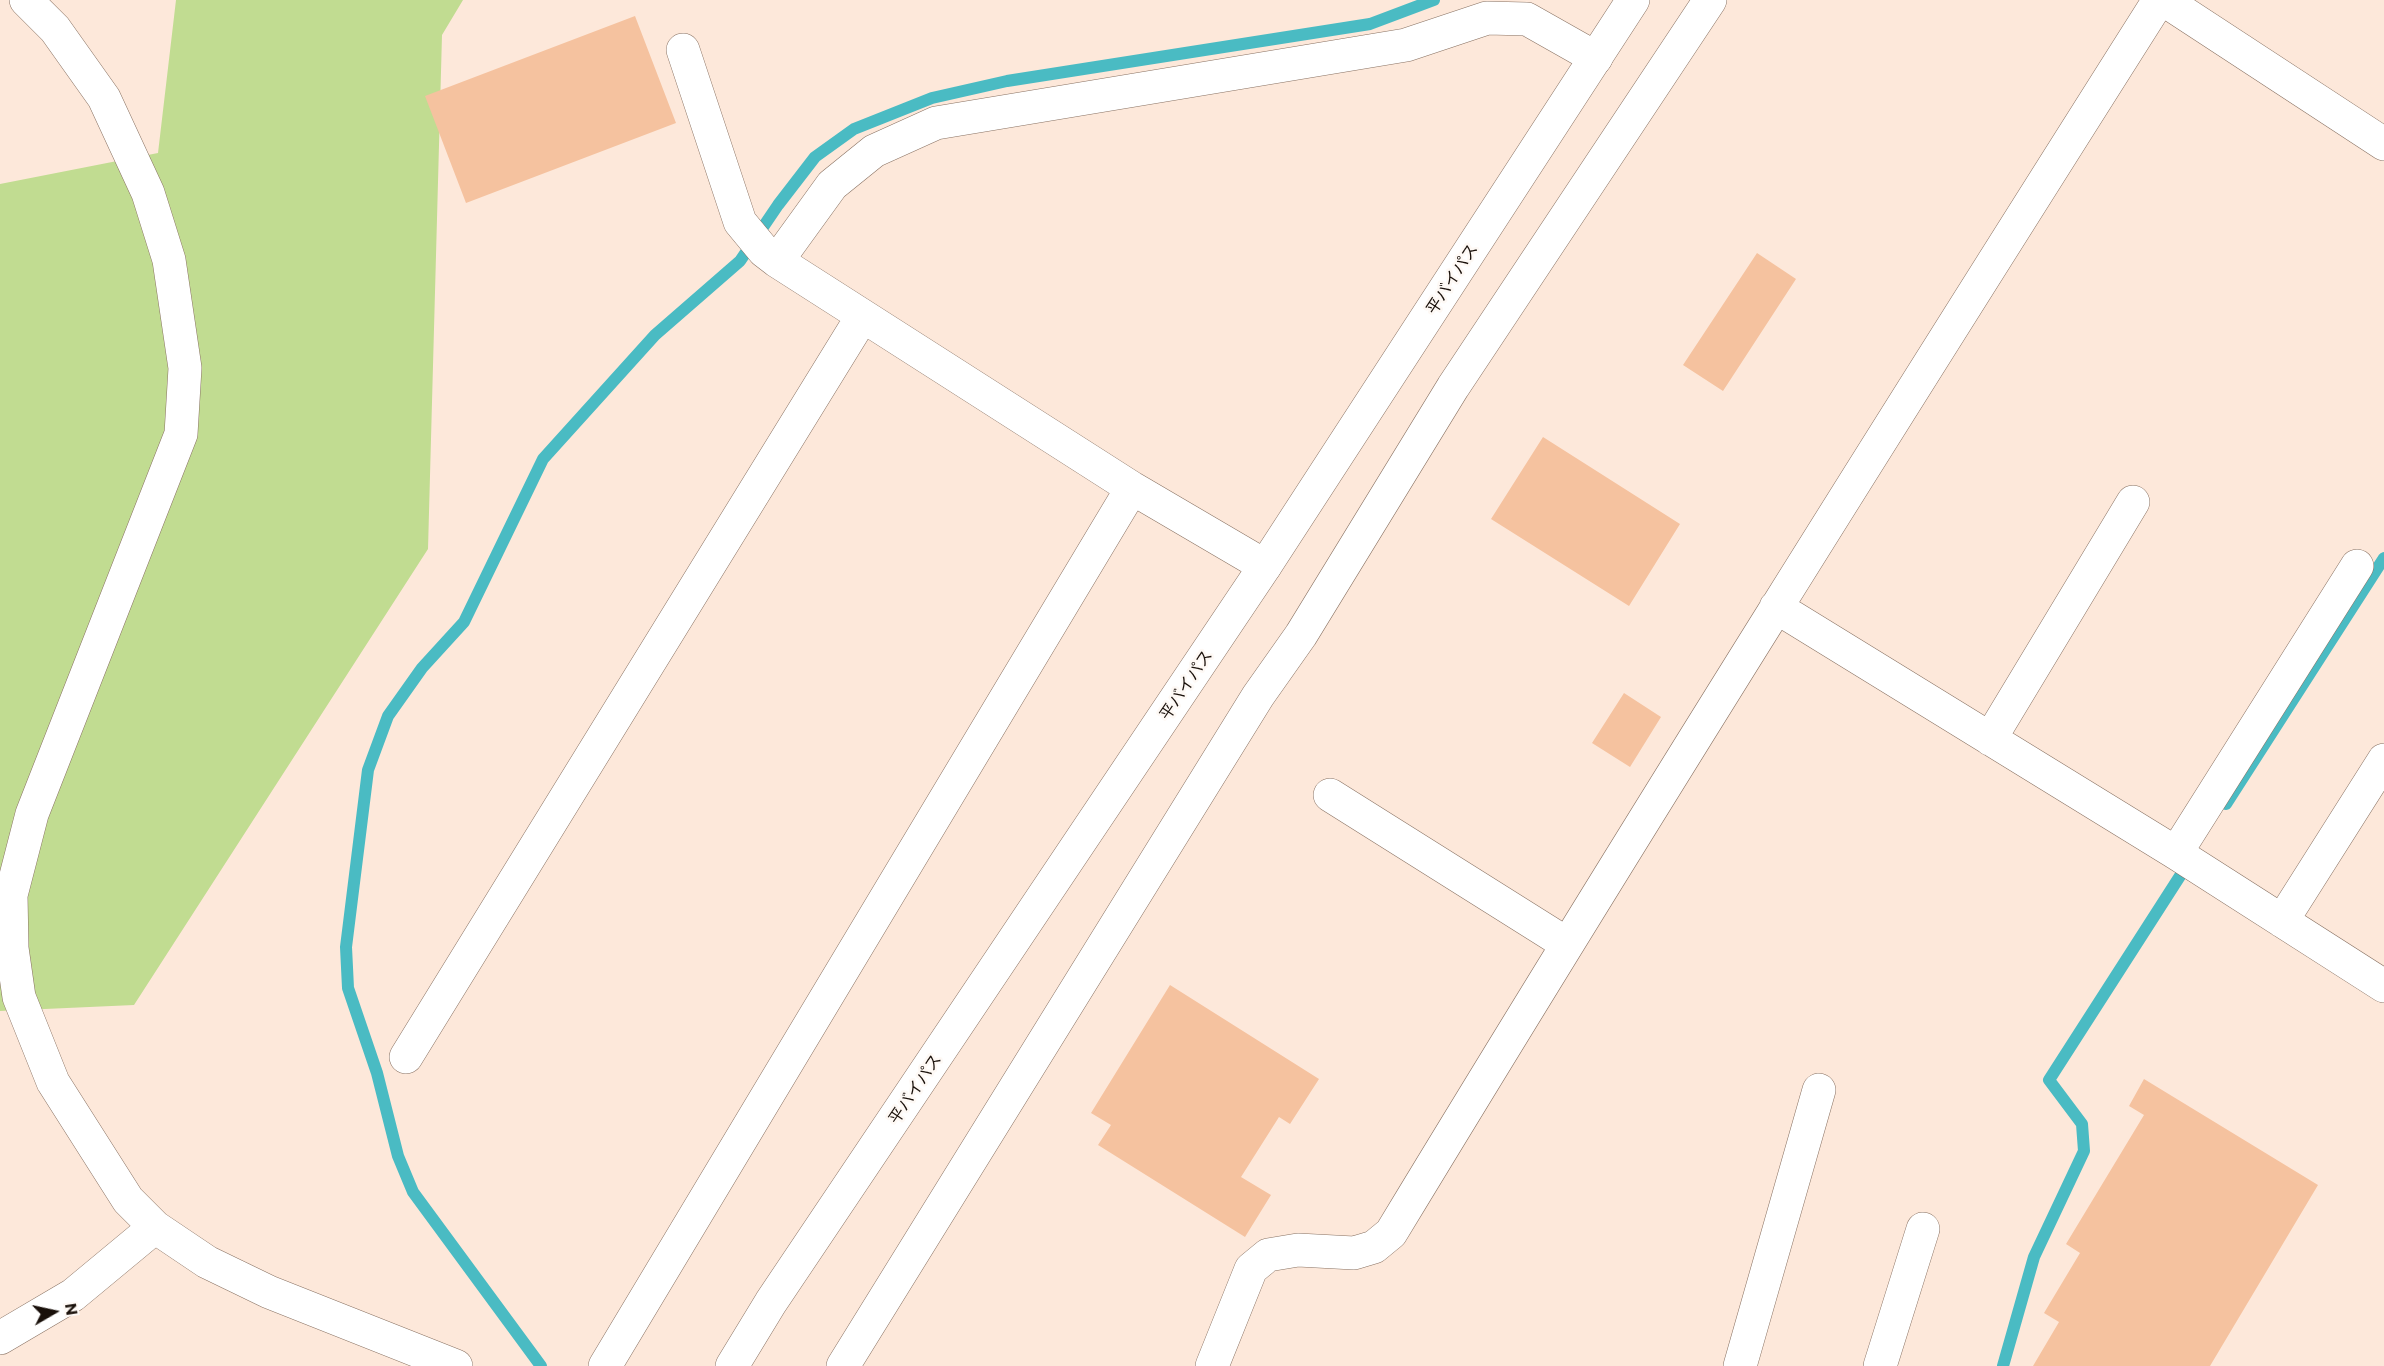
<!DOCTYPE html>
<html>
<head>
<meta charset="utf-8">
<style>
	body { margin:0 }
	#map { position:relative; width:2384px; height:1366px; overflow:hidden; background:#fde8da; font-family:Commissioner,sans-serif }
	canvas { display:block }
	.north { position:absolute; left:24px; top:1282px; width:60px; height:60px; -webkit-text-stroke:4px #fef9f5; paint-order:stroke; rotate:81deg; font-size:16px; font-weight:700; line-height:24px; text-align:center; color:#19100a }
	.north::after { content:''; display:block; margin:auto; width:21px; height:27px; background:#19100a; clip-path:polygon(50% 0,100% 100%,50% 72%,0 100%) }
</style>
</head>
<body>
<div id="map">
<canvas width="2384" height="1366"></canvas>
<div class="north">N</div>
</div>
<script>
const c = document.querySelector('canvas').getContext('2d');
c.lineJoin = 'round';
function paint(path, color) { c.fillStyle = color; c.fill(path, 'evenodd'); }
function strokePath(path, color, width, dash) { c.strokeStyle = color; c.lineWidth = width; c.lineCap = dash ? 'butt' : 'round'; c.setLineDash(dash || []); c.stroke(path); }
function write(font, color, halo, rows, align = 'center') {
  c.font = font + ' Commissioner,"Noto Sans JP",sans-serif'; c.lineWidth = 5; c.setLineDash([]); c.textBaseline = 'middle'; c.strokeStyle = halo; c.fillStyle = color; for (const [text, x, y, turn = 0] of rows) {
    c.save(); c.translate(x, y); c.rotate((+turn || 0) * Math.PI / 180); c.textAlign = isNaN(turn) ? turn : align; if (halo) c.strokeText(text, 0, 0); c.fillText(text, 0, 0); c.restore();
  }
}
const green = new Path2D(`
	M176,0H463L442,35L428,549L134,1005L0,1011V184L158,153Z`);
const stream = new Path2D(`
	M2226,804L2384,558
	M541,1366L413,1192L398,1156L377,1073L348,988L346,947L368,770L388,716L422,668L464,622L543,459L655,335L740,261L778,205L815,157L854,129L932,98L1007,81L1370,24L1434,0
	M2003,1366L2034,1257L2084,1151L2082,1124L2049,1080L2189,862`);
const building = new Path2D(`
	M635,16L676,123L466,203L425,96Z
	M1757,253L1796,279L1723,391L1683,365Z
	M1543,437L1680,524L1629,606L1491,519Z
	M1624,693L1661,717L1630,767L1592,743Z
	M1170,985L1319,1079L1290,1124L1279,1117L1241,1177L1271,1195L1245,1237L1098,1145L1111,1125L1091,1113Z
	M2144,1079L2318,1185L2210,1366H2033L2059,1322L2044,1313L2080,1253L2066,1244L2144,1115L2129,1106Z`);
const minor = new Path2D(`
	M26,0L55,29L104,98L148,193L169,260L185,368L181,434L32,814L11,895L12,948L19,997L53,1082L128,1200L155,1227L207,1262L269,1292L456,1366
	M2164,0L2384,144
	M683,50L740,222L764,251L777,261
	M1265,566L1132,488L777,261L832,185L874,151L936,123L1406,45L1487,18L1527,19L1596,58
	M1776,607L2176,853L2384,986
	M1990,739L2133,502
	M1330,795L1567,944
	M2176,853L2357,566
	M2282,921L2384,760
	M406,1057L862,317
	M0,1338L73,1295L155,1227
	M605,1366L1132,488
	M1212,1366L1251,1269L1268,1255L1298,1250L1354,1253L1374,1247L1391,1233C1642,819 1900,409 2159,0
	M1740,1366L1819,1090
	M1880,1366L1923,1229`);
const highway = new Path2D(`
	M732,1366L771,1302L1265,566L1633,0
	M843,1366L1258,696L1301,635L1453,387L1710,0`);
const streetNames = [
	["平バイパス",1452,279,-57],
	["平バイパス",1186,685,-56],
	["平バイパス",915,1089,-56]
];
paint(green, '#c1dc91');
strokePath(stream, '#4abbc3', 12);
paint(building, '#f5c29f');
strokePath(minor, '#897263', 34);
strokePath(highway, '#897263', 34);
strokePath(minor, '#fff', 33);
strokePath(highway, '#fff', 33);
write('16px', '#19100a', '#fef9f5', streetNames);
</script>
</body>
</html>
